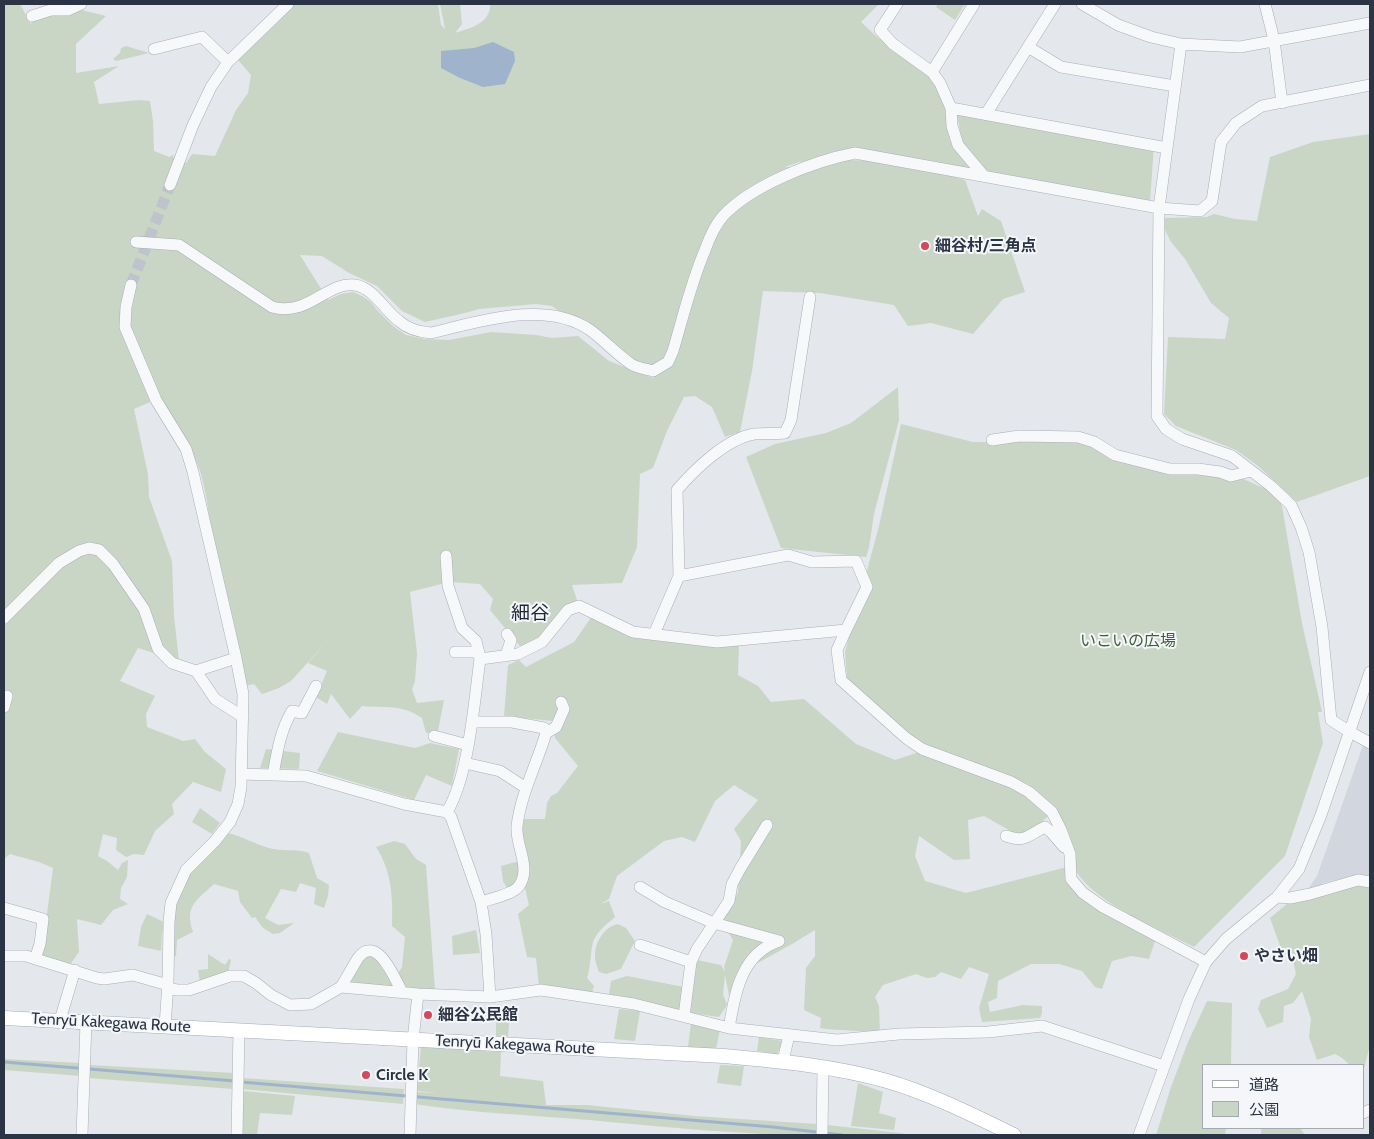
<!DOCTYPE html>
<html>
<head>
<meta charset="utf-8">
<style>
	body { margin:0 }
	#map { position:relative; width:1374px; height:1139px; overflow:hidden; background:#e4e7ec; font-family:Cabin,"Noto Sans JP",sans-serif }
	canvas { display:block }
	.frame { position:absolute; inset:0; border:5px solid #2b3445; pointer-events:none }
	.legend { position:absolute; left:1202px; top:1064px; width:162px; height:65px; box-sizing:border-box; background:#f4f6f9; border:1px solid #a4a8b1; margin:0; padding:6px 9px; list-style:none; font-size:15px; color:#2b3445 }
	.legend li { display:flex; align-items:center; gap:10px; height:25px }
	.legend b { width:25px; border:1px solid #a4a8b1 }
</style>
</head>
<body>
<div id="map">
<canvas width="1374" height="1139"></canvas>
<div class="frame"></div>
<ul class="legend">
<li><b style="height:6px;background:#fff"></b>道路</li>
<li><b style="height:14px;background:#c9d6c5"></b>公園</li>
</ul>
</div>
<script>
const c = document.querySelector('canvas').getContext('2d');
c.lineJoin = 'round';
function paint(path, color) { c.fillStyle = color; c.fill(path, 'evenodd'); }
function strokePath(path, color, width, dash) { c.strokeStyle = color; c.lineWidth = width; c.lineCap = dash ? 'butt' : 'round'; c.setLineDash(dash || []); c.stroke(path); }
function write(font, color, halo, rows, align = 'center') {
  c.font = font + ' Cabin,"Noto Sans JP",sans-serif'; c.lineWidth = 4; c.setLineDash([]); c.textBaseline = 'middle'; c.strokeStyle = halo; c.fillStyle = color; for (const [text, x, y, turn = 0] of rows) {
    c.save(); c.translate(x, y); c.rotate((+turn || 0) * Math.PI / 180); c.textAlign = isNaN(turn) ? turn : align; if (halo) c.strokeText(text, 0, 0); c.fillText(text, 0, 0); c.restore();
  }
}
const built = new Path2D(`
	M1363,745L1370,749V879L1358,875L1323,883L1310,894L1303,896L1317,876Z`);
const green = new Path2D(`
	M4,4H20L31,24L32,16L77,9L106,16L76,44V73L119,66L94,82L99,104L139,100L150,101L153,121L154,151L169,157L174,155L173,158L186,163L192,154L215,156L236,110L248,93L251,75L238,60L294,4H438L441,25L445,29L440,4H460L462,24L455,33C471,28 491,23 490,4H879L861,22L877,37L932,72L963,148L956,109L1154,145L1150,202L984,176L964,153L972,174L937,172L965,180L978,216L982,209L1001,221L1025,292L1003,299L973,334L931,323L908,326L894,305L820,293L763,291L752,371L740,432L725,437L712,407L695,396L684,397L667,431L653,468L640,474L637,547L622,583L572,585L579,606L524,651L490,610L493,599L480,584L449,582L410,592L417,653L415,681L412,689L417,703L444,700L438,731L426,733L422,718C399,703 387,709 362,706L350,719L331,694L327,704L316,697L327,671L308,663L331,637L291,681L279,688L262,694L254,684L244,686C239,632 223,582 212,530C207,508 206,484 197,463C188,440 172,419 159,398L134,409L148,474L149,497L172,561L174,616L179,661L138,648L120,681L155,696L146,714L147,727L183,741L195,739L205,752L226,769L221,792L193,782L172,804L174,814L155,831L144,855L134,854L126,857L116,850L117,838L103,834L98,856L107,861L118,870L122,863L128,860L127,877L121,888L120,899L128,904L113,910L101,925L77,919L79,952L69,966L41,959L53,868L39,862L10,854L4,859ZM869,155L896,161L846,160L806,168L785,167L799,162ZM300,255L322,256L349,273L377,286L402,311L425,322L465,313L479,309L536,304L552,306L560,312L559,318L583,327L645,369L661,366L673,357L653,378L609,361L578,336L552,338L536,335L491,332L449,340L425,339L406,335L393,326L377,310L371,302L362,296L353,292L341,294L328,300Z
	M938,4H965L955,20L936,7Z
	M126,46L149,53L116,61L113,59L120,53L121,48Z
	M1370,134V476L1297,502L1258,466L1236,450L1176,426L1164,414L1168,337L1225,339L1229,318L1211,303L1185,259L1171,242L1165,230V218L1207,217L1214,214L1235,219L1257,221L1270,157L1313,142Z
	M898,387L899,420L874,514L869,548L866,557L781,548L746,457L775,444L826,433L851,423Z
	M901,424L973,442H1001L1028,440L1078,443L1093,447L1118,461L1234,475L1280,495L1302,623L1322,712H1318L1323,743L1285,856L1194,947C1159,929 1096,904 1075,870C1065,853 1058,833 1049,815L1030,834L1014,833L984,816L968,820L970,859L954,860L919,836L915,856L925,881L966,893L1067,867L1083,893L1155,941L1149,959L1132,956L1112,961L1102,989L1095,987L1082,971L1059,964H1031L998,981L997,998L988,1002L990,1012L1023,1005L1042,1006V1013L1040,1018L982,1022L979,1008L989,974L969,967L961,979L941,972L935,977L927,978L916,974L883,985L875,997L879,1006L880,1033C860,1030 840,1031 820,1028L821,1018L804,1010L806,968L815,956V930L792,944L747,969L731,1005L725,975L723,994L727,1005L719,1017L690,1013L697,960L721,965L725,972L724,967L733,940L722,922L738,892L741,841L734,829L758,800L734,785L715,801L695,842L682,837L664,841L617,876L609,899L601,904L609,901L615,917C607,924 597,931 593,942C590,954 591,966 587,978L594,986L592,993L539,987L536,958L527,957L518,914L529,905C522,878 518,847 524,819H545L547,803L551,796L557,793L578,766L555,738L553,721L504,716L508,665L519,660L526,667L574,642L592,616L631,633L695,639L739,646L738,675L758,686L771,702L804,699L856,744L895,760L919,752L1011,782L1042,803L1030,785L977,764L923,747L847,678L845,652L879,526Z
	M338,732L415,748L430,743L459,749L452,786L426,775L414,800L317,771Z
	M266,749L300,753L299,769L260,768Z
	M200,808L220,823L212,834L192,822Z
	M227,833C242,836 255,844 269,848C283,852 296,848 309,853L317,878L329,885L328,896L324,908L314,904L316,888L300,883L296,892L281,889L265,918L278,925L294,923L280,933L273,934L263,928L255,917L252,918L240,902L238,891L214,884C197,900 184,906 193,932L177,940L176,956H173L172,910L184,879Z
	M394,841L405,844L416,859L426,865L435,990L404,989L399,972L402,967L405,937L392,926C393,899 392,871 376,847Z
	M519,861L521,886L507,888L503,881L501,866Z
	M1370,883V1045L1363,1072V1065H1350L1342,1058L1335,1054L1317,1060L1309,1037L1311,1019L1302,991L1293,1003L1284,1006L1283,1022L1267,1028L1258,1009L1261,1000L1288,989L1296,974L1292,955L1283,954L1270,918L1293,899Z
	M147,914L166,923L162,933L161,951L138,946L141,927Z
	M618,924L626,928L635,941L621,969L606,974L599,972C597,967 595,961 595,956C595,942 604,927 618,924Z
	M476,930L480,953L453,955L452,936Z
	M208,954L225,965L229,959L231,960L228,973L200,983L198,970L208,969Z
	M373,954L397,990L347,986L359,961Z
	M627,976L684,987L680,1010L609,994L611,981Z
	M1207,1001L1232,1003L1231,1065H1203V1128H1226L1225,1135H1156L1171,1087L1188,1042Z
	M619,1009L640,1011L635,1041L614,1039Z
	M510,1013L508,1037L496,1036V1014Z
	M691,1023L720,1030L716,1049L688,1047Z
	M759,1037L783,1041L777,1054L757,1051Z
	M421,1047L501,1052L500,1076L543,1081L546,1105H587L694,1116L817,1124V1135C740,1135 665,1127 589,1120C530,1115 472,1113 414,1104L416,1092L437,1093L417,1091Z
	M4,1059L82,1063L81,1076L4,1070Z
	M89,1065L234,1073L233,1089L88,1078Z
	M720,1065L744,1066L741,1086L717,1083Z
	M242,1078L404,1089L403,1104L242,1089Z
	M858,1083L883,1092L879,1113L896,1118L894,1130L851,1126Z
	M243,1091L295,1096L292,1115L260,1113L257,1135L242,1134Z
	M827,1125L900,1133L911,1135H826Z
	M1261,1128H1300L1305,1135H1261Z`);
const water = new Path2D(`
	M493,42L514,52L515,61L505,84L483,87L460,78L441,68V51L474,48Z`);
const stream = new Path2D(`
	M4,1062L235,1081
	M241,1082L773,1127L842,1135`);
const minorTunnel = new Path2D(`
	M131,285L170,185`);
const minor = new Path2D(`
	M897,4L880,30L893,44L932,72L940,83L951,108L952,126L958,145L984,176
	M1082,4L1118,25L1151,37L1181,44L1240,47L1370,23
	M1265,4L1274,40L1282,103
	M32,16L51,10H68L81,4
	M1181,44L1159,208L1157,416L1166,429L1182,439L1232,456L1271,486L1291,505L1301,527L1309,552L1322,627L1331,720L1350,732L1370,743
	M1028,47L1061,67L1175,86
	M154,49L202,37L228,62
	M932,72L974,4
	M951,108L1167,148
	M986,114L1055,4
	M170,185L193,125L211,87L228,62L288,4
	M136,242L179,245L272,307C309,317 327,281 355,285C374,288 384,310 399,321C408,329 419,332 431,333C478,322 546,299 590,330C604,340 616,354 631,364C637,368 646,369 653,371L668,362L673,351C683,317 691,283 705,250C709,239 715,225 723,216C752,185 814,161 855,153L1159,208L1200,211L1212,201L1221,142L1236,123L1262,106L1370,85
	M131,285L126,307L125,327L156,400L186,449L193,472L236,658L243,694L241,787L238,804L230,822L215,841L186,870L171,903L169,922L168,983L165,1026
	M992,440L1019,436L1078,437L1094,442L1115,455L1170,469H1198L1220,472L1231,476L1251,471
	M446,556L448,586L462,628L476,641L480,659
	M679,576L788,555L812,562L856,561L867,587L846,630
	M4,618L59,563L79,551L89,548L99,550L113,564L144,609L158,649L172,663L196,671L236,658
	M654,634L679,576L677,490C695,469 726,439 754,434C764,433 775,434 785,433L791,420L810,297
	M455,652H479
	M506,656L511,640L507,634
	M196,671L215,699L243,717
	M4,707L7,696
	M472,722H512L544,728L546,733C537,764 521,793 517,826C515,845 532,868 519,886C514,894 490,899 481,902
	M546,733L556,727L564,709L561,702
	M434,736L468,745
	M465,763L500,771L526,788
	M241,774L306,776L404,804L447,812L451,817L481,902L486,934L490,997
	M273,775C277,753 280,731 292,711L302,713L316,686
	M447,812C469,775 474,703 480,659L518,654L542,642L568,610L579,606L633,632L717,642L846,630L837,650L841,680L906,738L922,749L1011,782L1029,792L1052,812L1061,830L1070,854L1071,879L1083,893L1103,907L1206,962
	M1006,836C1026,843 1028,835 1045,827L1051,832L1064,847
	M640,887L665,902L714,923L779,941
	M1277,897L1290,898L1310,894L1358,880L1370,882
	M4,908L43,919L40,944L35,959
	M640,945L691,962
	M4,956H26L97,978L104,979L133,975L168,985
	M341,987L358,958C377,933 395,979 402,992
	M167,988L177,990H189L230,976H244L256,983L271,995L290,1005L311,1004L341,987L418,994L490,997L541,990L634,1004L729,1028L837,1040L899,1034L988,1032L1042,1026L1164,1066
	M684,1016L691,962L697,949L729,901L732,884L740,869L767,825
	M60,1020L75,970
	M729,1028C735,993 741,954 779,941
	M783,1061L789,1035
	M1363,1113L1370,1110
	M82,1135L86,1022
	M237,1135L239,1030
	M410,1135L413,1040L418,994
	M822,1135L823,1067
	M1139,1135L1189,999L1206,962L1226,939L1277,897L1299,869L1321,815L1370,672`);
const major = new Path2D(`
	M4,1018L724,1056C779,1061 834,1066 887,1081C931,1094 973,1115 1014,1135`);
const markers = [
	[925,246,5,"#d1495b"],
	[1244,956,5,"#d1495b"],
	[428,1015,5,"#d1495b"],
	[366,1075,5,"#d1495b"]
];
const poiNames = [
	["細谷村/三角点",935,246],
	["やさい畑",1254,956],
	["細谷公民館",438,1015],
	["Circle K",376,1075]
];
const parkNames = [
	["いこいの広場",1128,641]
];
const streetNames = [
	["Tenryū Kakegawa Route",111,1023,3],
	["Tenryū Kakegawa Route",515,1045,3]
];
const quarterNames = [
	["細谷",530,613]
];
paint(built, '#d2d6de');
paint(green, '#c9d6c5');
paint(water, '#9fb4cc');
strokePath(stream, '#9fb4cc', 3);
strokePath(minorTunnel, '#bfc3cb', 11, [11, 5.5]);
strokePath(minor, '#a9aeb7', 12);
strokePath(major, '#a3abb8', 15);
strokePath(minor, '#f7f8fa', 11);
strokePath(major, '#fff', 14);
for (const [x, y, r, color] of markers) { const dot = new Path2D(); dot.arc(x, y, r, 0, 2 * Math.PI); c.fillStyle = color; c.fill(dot); strokePath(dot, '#f4f6f9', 2); }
write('bold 16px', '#2b3445', '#f4f6f9', poiNames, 'left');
write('16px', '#3f6138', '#f4f6f9', parkNames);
write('16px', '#2b3445', '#f4f6f9', streetNames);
write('19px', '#1d2536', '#f4f6f9', quarterNames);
</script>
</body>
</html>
